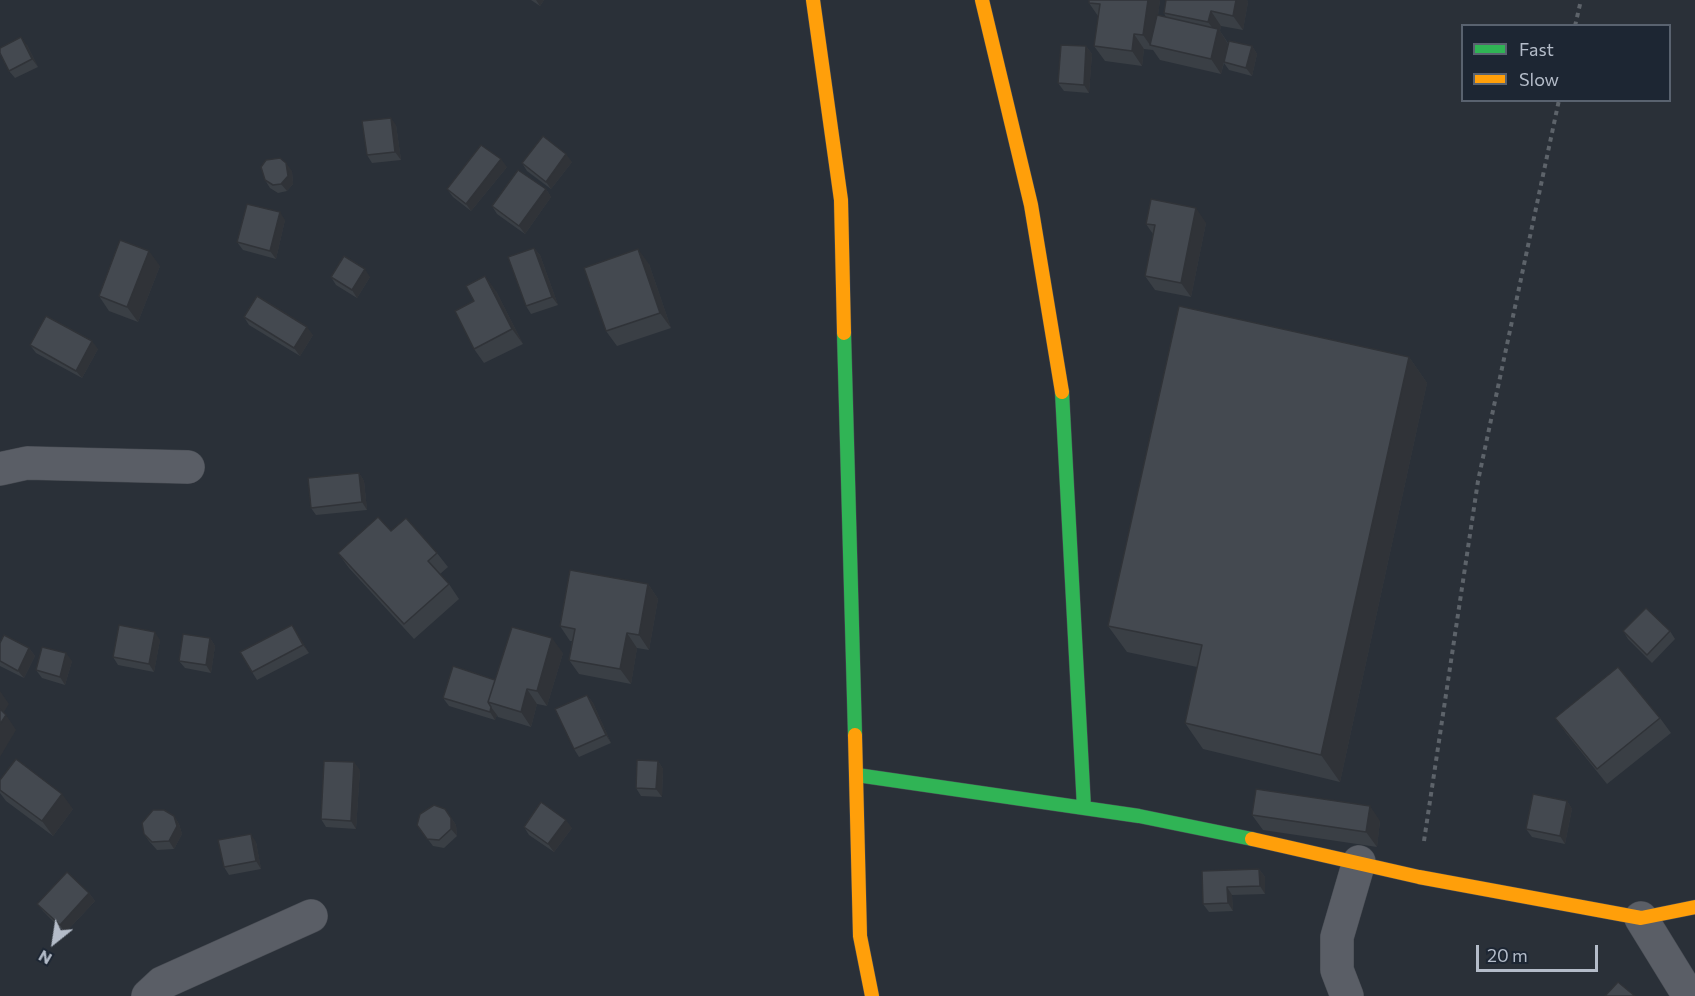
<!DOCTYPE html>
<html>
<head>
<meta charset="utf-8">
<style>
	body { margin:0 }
	#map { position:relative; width:1695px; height:996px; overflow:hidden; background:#2a3038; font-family:Commissioner,sans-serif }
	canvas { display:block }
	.legend { position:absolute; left:1461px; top:24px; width:210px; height:78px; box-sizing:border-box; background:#1d2633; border:2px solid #59626f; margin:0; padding:8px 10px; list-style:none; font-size:18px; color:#b4bcc9 }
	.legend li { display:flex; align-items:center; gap:12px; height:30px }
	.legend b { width:30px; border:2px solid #59626f }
	.north { position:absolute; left:24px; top:912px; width:60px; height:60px; -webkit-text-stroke:4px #1d2633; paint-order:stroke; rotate:210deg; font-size:16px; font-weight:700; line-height:24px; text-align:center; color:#b4bcc9 }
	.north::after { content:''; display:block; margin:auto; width:21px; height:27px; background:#b4bcc9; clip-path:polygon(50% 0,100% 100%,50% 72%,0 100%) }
	.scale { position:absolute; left:1476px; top:945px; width:122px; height:27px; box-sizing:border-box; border:3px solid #b4bcc9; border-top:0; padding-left:8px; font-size:18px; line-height:21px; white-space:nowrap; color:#b4bcc9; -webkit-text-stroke:4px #1d2633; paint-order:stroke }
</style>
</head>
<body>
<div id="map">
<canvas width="1695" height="996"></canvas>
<ul class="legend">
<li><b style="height:8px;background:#30b455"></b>Fast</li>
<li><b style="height:8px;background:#ff9f0a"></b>Slow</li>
</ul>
<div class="north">N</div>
<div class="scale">20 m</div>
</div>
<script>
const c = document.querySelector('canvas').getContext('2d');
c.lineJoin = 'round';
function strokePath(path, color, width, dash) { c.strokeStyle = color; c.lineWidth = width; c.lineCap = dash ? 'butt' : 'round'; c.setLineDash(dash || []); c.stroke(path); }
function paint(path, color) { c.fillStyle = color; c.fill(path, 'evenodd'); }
const path = new Path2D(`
	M1575,26L1581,0
	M1424,841L1478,481L1559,100`);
const street = new Path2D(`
	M0,469L27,463L188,467
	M1641,918L1689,996
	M148,996L162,983L311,916
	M1347,996L1337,970V937L1359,862`);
const fast = new Path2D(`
	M844,333L855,735
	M1062,392L1084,808
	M857,775L1139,816L1252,839`);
const slow = new Path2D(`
	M813,0L841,200L844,333
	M982,0L1031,205L1062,392
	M855,735L860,936L872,996
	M1252,839L1419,877L1641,918L1695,907`);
const wall = new Path2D(`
	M531,0H544L540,6Z
	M1089,0H1160L1158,15L1166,17L1164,13L1166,0H1247L1248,2L1243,30L1221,26L1220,31L1228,43L1252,46L1257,54L1252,76L1229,70L1224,63L1221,74L1160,60L1153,50L1144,49L1142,66L1105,61L1094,46L1098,16L1089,3Z
	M27,45L38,67L15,78L9,71Z
	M1086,46L1092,54L1089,93L1064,91L1058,83Z
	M396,125L401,160L372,163L367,155Z
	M572,162L551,189L527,171L522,163Z
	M507,167L471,211L453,197L447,189Z
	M292,171L293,184L287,191L278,193L270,188L265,180Z
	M546,189L551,197L525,234L497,214L492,206Z
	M285,220L276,259L243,250L237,242Z
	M1206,223L1191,297L1155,290L1145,276L1153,234L1146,224Z
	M534,248L540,255L558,305L531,314L526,306Z
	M649,264L671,328L617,346L606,331Z
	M160,266L138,322L109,311L99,296Z
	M331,277H370L357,298L336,285Z
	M496,291L523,344L484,363L474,349Z
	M244,317L313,335L300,356L249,325Z
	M30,345L98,349L82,378L36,353Z
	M1409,357L1427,383L1340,782L1203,749L1185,723L1197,667L1127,652L1108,626Z
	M359,473L364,481L367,510L316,515L311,508Z
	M391,531L437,553L448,567L440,574L449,584L459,599L414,639L349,568L338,553Z
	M648,584L658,599L649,650L637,648L631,684L579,674L569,660L572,641H570L560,626Z
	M292,625L309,653L257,680L252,672Z
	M1623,631H1670L1675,639L1652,663L1628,639Z
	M210,638L215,646L211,673L185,668L179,661Z
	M160,640L154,672L118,665L113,657Z
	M0,643L29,648L35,656L24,678L0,666Z
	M563,653L547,706L537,704L531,727L498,717L497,715L495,720L449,706L443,698L495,680Z
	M72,661L65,685L42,678L36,670Z
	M587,695L593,703L611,743L579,757L574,749Z
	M1555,718H1660L1671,733L1607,784L1566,733Z
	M658,761L663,769L662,797L641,796L636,788Z
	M360,770L356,829L326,827L321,819Z
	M0,780L73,809L53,836L6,801L0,793Z
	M1567,801L1572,809L1565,844L1532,837L1526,829Z
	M445,809L456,825L457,836L444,848L433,846L417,825Z
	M1252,815L1380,821L1377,847L1263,830Z
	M174,816L179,824L182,834L174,849L157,850L149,841L144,834Z
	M524,827L572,828L554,852L529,835Z
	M256,842L261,869L229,875L224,867Z
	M1259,869L1265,877V894L1232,895L1233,911L1209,912L1203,904L1202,871Z
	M89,893L95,901L65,933L43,911L37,904Z`);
const shadedWall = new Path2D(`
	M536,0H544L540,6Z
	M1148,0H1160L1154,46L1150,45L1143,35Z
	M1236,0H1247L1248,2L1243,30L1233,16Z
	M1211,11L1221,26L1220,31L1228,44L1221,74L1211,59L1217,34L1208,22Z
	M1134,34L1144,49L1142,66L1132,51Z
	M21,37L27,45L38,67L32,59Z
	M1086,46L1092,54L1089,93L1084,85Z
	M1252,46L1257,54L1252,76L1246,68Z
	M391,118L396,125L401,160L395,152Z
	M566,154L572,162L551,189L546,182Z
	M501,159L507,167L471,211L466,204Z
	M286,163L292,171L293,184L287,191L281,184Z
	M546,189L551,197L525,234L519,226Z
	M1196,208L1206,223L1191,297L1181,283Z
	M280,212L285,220L276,259L270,251Z
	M534,248L540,255L558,305L552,297Z
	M638,249L649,264L671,328L660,313Z
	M149,251L160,266L138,322L127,307Z
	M365,269L370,277L357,298L352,290Z
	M485,276L496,291L523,344L512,329Z
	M307,327L313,335L300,356L294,348Z
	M92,341L98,349L82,378L76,371Z
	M1409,357L1427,383L1340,782L1321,755Z
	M359,473L364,481L367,510L362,502Z
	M648,584L658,599L649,650L639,635Z
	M292,625L297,632L309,653L303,645Z
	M155,632L160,640L154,672L149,664Z
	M627,633L637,648L631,684L620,669Z
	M210,638L215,646L211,673L206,665Z
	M552,638L563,653L547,706L537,691Z
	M29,648L35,656L24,678L18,671Z
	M66,653L72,661L65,685L60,677Z
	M527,689L537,704L531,727L521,712Z
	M0,691L9,704L2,715L0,712Z
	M587,695L593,703L611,743L606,735Z
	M491,707L497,715L495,720L490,712Z
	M6,715L16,730L0,757V724Z
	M658,761L663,769L662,797L656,789Z
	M354,762L360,770L356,829L351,821Z
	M62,794L73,809L53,836L42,821Z
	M1567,801L1572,809L1565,844L1560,836Z
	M1370,806L1380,821L1377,847L1366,832Z
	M174,816L179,824L182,834L174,849L169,841Z
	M451,818L456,825L457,836L451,829Z
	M566,820L572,828L554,852L548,844Z
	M251,834L256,842L261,869L256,861Z
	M1259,869L1265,877V894L1260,886Z
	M1227,887L1232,895L1233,911L1228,903Z
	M89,893L95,901L65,933L60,925Z`);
const building = new Path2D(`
	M1089,0H1148L1143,35L1134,34L1132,51L1094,46L1100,4L1089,3Z
	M1166,0H1236L1233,16L1211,11L1208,22L1164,13Z
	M1157,15L1218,29L1211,59L1150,45Z
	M21,37L32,59L9,71L0,53V48Z
	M1229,41L1252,46L1246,68L1224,62Z
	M1061,45L1086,46L1084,85L1058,83Z
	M391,118L395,152L367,155L362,121Z
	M543,136L566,154L546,182L522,163Z
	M481,145L501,159L466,204L447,189Z
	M280,158L286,163L288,176L281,184L273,185L265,180L261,167L266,160Z
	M518,170L546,189L519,226L492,206Z
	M1151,199L1196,208L1181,283L1145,276L1155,225L1146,224Z
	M247,204L280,212L270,251L237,242Z
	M120,240L149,251L127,307L99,296Z
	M534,248L552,297L526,306L508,257Z
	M638,249L660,313L606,331L584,268Z
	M344,256L365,269L352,290L331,277Z
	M485,276L512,329L474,349L455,311L474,301L466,286Z
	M257,296L307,327L294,348L244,317Z
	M1179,306L1409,357L1321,755L1185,723L1202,645L1108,626Z
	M46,316L92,341L76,371L30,345Z
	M359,473L362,502L311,508L308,478Z
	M378,517L391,531L406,518L437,553L428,561L449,584L404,624L338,553Z
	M570,570L648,584L639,635L627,633L620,669L569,660L575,629L560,626Z
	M1646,608L1670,631L1647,655L1623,631Z
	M119,625L155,632L149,664L113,657Z
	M292,625L303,645L252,672L240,652Z
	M512,627L552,638L537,691L527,689L521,712L488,702Z
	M183,634L210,638L206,665L179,661Z
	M4,635L29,648L18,671L0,661V643Z
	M42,647L66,653L60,677L36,670Z
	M453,666L495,680L488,702L491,707L490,712L443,698Z
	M1618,667L1660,718L1597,769L1555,718Z
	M587,695L606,735L574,749L555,709Z
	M0,709L6,715L0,724Z
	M16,759L62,794L42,821L0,790V780Z
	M637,760L658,761L656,789L636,788Z
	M324,761L354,762L351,821L321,819Z
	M1256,789L1370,806L1366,832L1252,815Z
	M1533,794L1567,801L1560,836L1526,829Z
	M541,802L566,820L548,844L524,827Z
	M434,805L445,809L451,818V829L439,840L427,839L417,825L420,814Z
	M153,810H164L174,816L177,826L169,841L152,842L144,834L142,823Z
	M251,834L256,861L224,867L218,840Z
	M1259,869L1260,886L1227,887L1228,903L1203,904L1202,871Z
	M67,872L89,893L60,925L37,904Z
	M1618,982L1635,996H1605Z`);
strokePath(street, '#484c53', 34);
strokePath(fast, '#484c53', 15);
strokePath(slow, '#484c53', 15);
strokePath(path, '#5d636a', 4, [4.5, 4.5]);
strokePath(street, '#5a5e66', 33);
strokePath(fast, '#30b455', 14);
strokePath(slow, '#ff9f0a', 14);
paint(wall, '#3a3f45');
paint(shadedWall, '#303338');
paint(building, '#444950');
strokePath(building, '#303338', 1.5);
</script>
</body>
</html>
